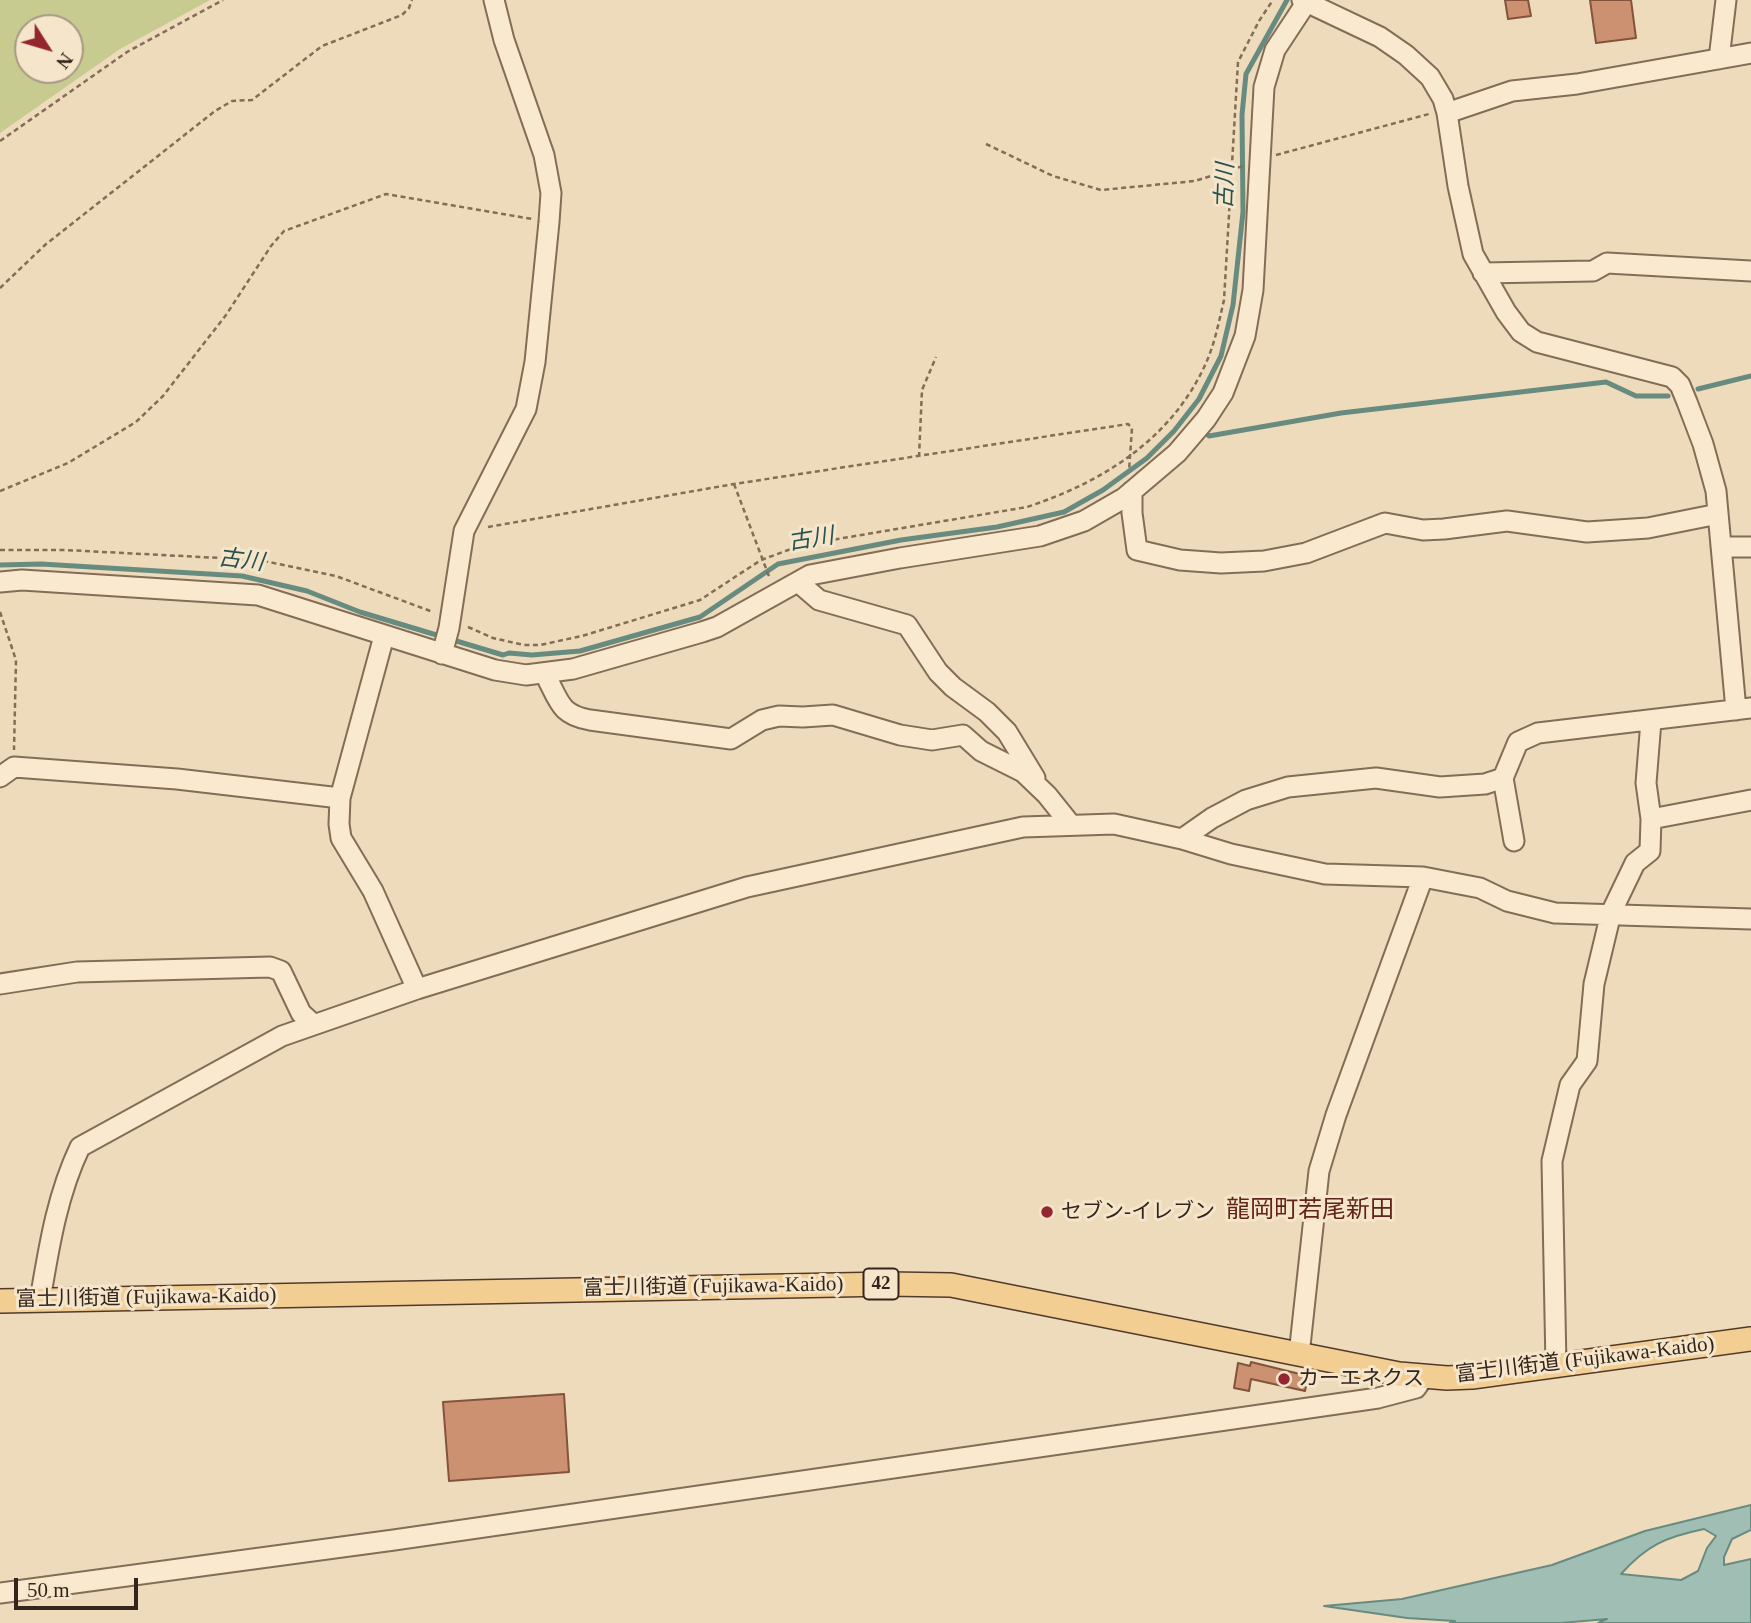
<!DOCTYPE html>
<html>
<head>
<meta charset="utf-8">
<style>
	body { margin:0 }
	#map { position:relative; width:1751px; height:1623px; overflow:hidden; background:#eddbbc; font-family:"Times New Roman",serif }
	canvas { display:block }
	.north { position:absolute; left:14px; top:14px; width:70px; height:70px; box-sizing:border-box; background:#f5e6cb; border:2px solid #a79985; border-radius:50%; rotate:127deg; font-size:19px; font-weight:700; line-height:28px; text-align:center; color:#33251b }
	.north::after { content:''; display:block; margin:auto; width:24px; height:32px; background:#93262e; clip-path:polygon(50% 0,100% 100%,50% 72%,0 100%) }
	.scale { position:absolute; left:14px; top:1578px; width:124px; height:32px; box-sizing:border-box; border:4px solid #33251b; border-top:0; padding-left:9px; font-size:21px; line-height:24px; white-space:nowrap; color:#33251b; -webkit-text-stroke:5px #f5e6cb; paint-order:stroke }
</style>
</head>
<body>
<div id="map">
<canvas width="1751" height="1623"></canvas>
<div class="north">N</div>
<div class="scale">50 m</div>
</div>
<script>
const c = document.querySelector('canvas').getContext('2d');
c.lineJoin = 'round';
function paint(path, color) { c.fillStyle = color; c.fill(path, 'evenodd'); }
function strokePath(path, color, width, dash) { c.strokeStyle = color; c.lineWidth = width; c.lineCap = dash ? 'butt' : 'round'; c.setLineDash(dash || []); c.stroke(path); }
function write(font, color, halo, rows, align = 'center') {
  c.font = font + ' "Times New Roman","Noto Sans JP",serif'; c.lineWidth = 6; c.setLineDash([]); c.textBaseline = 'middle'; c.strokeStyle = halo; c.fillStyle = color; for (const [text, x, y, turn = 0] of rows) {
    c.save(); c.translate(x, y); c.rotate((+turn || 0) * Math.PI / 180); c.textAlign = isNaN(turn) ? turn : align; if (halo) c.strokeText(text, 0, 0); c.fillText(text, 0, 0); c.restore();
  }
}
const green = new Path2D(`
	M0,0H210L120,49L0,133ZM28,28H70V70H28Z`);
const water = new Path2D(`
	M1751,1505V1530L1732,1539L1724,1557V1565L1751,1559V1623H1598L1607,1619L1561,1623H1450L1455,1621L1407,1618L1324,1606L1402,1599L1552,1565L1645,1531ZM1704,1529L1716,1536L1707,1548L1698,1571L1681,1580L1621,1574C1647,1545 1666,1537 1704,1529Z`);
const stream = new Path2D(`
	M1698,389L1751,376
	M1203,430L1209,436L1341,413L1606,382L1636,396H1668
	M0,565L41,564L242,576L307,591L360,612L503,655L509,653L532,655L580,651L700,617L778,564L901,540L997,527L1064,512L1103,490L1147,458L1174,431L1199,399L1221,356L1233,305L1243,212L1242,115L1246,74L1287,0`);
const building = new Path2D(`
	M1505,0H1528L1531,16L1508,19Z
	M1590,0H1631L1636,38L1596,43Z
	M1251,1362L1308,1376L1305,1391L1251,1379L1249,1391L1234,1388L1238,1363L1250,1366Z
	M564,1394L569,1472L449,1481L443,1402Z`);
const path = new Path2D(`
	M0,141L127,52L223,0
	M986,144L1053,176L1101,190L1195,181L1243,166
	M1276,155L1429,114
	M0,288L45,245L215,111L232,101L252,100L322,46L402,15L409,8L412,0
	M919,457L922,390L936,357
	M734,484L770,579
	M0,491L68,463L136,422L163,396L226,315L271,246L284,231L386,194L532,219
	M488,527L734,484L1128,424L1132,428L1129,471
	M0,550H65L259,560L336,576L433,612
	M0,612L16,660L14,750
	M468,627L493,638L524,645H540L582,636L700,600L761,560L802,545L1027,507C1103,482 1172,439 1206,363C1215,343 1219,321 1224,300L1238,62L1259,21L1273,0`);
const minor = new Path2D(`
	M1302,0L1380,37L1406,55L1430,77L1443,99L1447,113L1458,186L1473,254L1506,312L1521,332L1537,342L1672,377L1680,385L1687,402L1703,444L1716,491L1736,710
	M1719,59L1726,0
	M1447,113L1512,91L1577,84L1751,53
	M1483,273L1593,271L1607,263L1751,271
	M1132,491V513L1137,550L1180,560L1221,563L1264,561L1306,553L1385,523L1423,530L1444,529L1507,521L1587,532L1648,528L1718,514
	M1721,547H1751
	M0,582L22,580L258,595L495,670L526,675L573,669L702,632L717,627L810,575L900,558L1040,536L1084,521L1124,498L1177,453L1206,419L1223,393L1245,336L1253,290L1264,87L1275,50L1308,0
	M798,582L819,600L907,625L938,672L953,687L987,712L1007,732L1035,778
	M384,636L340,798L339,824L341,838L373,891L417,989
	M442,654L449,628L464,531L526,409L535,362L549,222L551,193L544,155L504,40L494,0
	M548,680C560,704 562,715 590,720L731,739L762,720L779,716L803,717L833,715L900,735L932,740L963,735L981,751L1023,772L1047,795L1071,825
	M0,777L14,767L177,779L340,798
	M1503,778L1514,841
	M1651,819L1751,800
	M1182,839L1212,818L1246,800L1288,787L1376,778L1440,787L1485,784L1503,778L1518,742L1538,733L1751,708
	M0,984L77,972L270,967L281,971L301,1013L313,1024
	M40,1300C49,1247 57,1195 80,1147L282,1036L417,989L747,887L1023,827L1114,824L1182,839L1231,854L1325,874L1423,877L1480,888L1507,901L1555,913L1751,919
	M1299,1355L1319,1171L1336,1115L1423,877
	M1556,1366L1552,1161L1570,1085L1587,1061L1594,984L1611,913L1635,863L1650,851L1651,819L1646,783L1651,721
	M0,1593L394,1540L1378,1398L1416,1388L1424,1376`);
const major = new Path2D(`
	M0,1301L889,1284L951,1285L1399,1374L1447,1378L1472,1377L1751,1339`);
const markers = [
	[1047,1212,7,"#93262e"],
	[1284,1379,7,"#93262e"]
];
const shields = [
	[881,1284,35]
];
const shieldNames = [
	["42",881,1284]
];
const poiNames = [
	["セブン-イレブン",1061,1212],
	["カーエネクス",1298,1379]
];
const streetNames = [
	["富士川街道 (Fujikawa-Kaido)",713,1287,-1],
	["富士川街道 (Fujikawa-Kaido)",146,1298,-1],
	["富士川街道 (Fujikawa-Kaido)",1585,1360,-7]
];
const waterNames = [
	["古川",1226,186,-88],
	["古川",811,540,-9],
	["古川",241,561,7]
];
const quarterNames = [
	["龍岡町若尾新田",1310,1211]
];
paint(green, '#c8cb90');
paint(water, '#a0beb3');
strokePath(water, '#688b80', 2);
strokePath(stream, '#688b80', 5);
paint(building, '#cc9171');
strokePath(building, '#83533c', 2);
strokePath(minor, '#846c56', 23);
strokePath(major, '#523a2a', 26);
strokePath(path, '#846c56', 2.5, [5, 3.5]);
strokePath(minor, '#f9e9cf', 19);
strokePath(major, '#f2ce92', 23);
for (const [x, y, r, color] of markers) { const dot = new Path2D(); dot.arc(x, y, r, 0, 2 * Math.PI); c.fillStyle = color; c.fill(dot); strokePath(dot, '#f5e6cb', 2.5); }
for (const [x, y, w] of shields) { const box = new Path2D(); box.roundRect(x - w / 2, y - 15.5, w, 31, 5); c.fillStyle = '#f5e6cb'; c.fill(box); strokePath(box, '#33251b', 2); }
write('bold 19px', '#33251b', null, shieldNames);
write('21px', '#33251b', '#f5e6cb', poiNames, 'left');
write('21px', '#33251b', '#f5e6cb', streetNames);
write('italic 23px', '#2a534e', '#f5e6cb', waterNames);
write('24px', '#60241a', '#f5e6cb', quarterNames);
</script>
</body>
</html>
